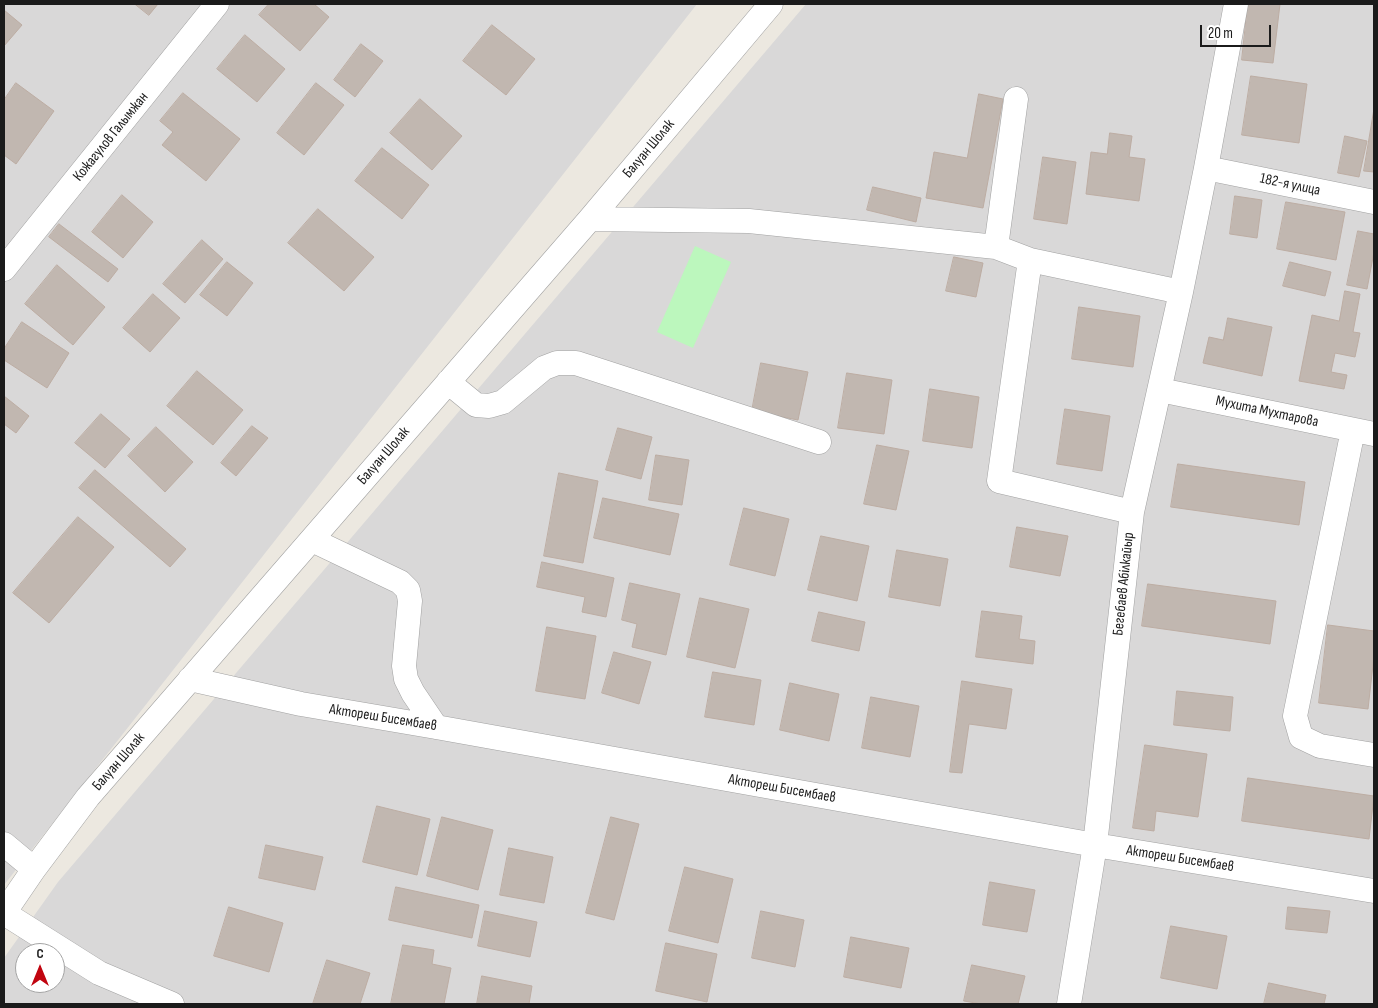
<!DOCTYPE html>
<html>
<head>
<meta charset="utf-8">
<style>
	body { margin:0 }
	#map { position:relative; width:1378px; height:1008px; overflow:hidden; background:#ece8e0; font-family:"Sofia Sans Condensed",sans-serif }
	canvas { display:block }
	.frame { position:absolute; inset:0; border:5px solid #1b1b1b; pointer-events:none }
	.north { position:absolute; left:15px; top:943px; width:50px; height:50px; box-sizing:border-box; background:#fff; border:1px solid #a4a4a4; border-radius:50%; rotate:0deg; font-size:14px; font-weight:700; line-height:20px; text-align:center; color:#1b1b1b }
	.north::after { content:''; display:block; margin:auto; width:18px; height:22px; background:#c10510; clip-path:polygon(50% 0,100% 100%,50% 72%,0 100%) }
	.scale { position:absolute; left:1200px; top:25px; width:71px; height:22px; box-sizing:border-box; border:2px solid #1b1b1b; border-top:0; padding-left:6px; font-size:15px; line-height:18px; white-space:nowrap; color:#1b1b1b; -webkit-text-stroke:4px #fff; paint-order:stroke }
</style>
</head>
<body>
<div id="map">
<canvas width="1378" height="1008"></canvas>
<div class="frame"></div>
<div class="north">С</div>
<div class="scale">20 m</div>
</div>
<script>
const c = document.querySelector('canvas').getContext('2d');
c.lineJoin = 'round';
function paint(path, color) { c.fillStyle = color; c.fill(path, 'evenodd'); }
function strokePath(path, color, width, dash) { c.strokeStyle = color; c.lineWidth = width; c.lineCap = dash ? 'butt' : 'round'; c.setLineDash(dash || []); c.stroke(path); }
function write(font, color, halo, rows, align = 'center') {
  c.font = font + ' "Sofia Sans Condensed",sans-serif'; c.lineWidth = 4; c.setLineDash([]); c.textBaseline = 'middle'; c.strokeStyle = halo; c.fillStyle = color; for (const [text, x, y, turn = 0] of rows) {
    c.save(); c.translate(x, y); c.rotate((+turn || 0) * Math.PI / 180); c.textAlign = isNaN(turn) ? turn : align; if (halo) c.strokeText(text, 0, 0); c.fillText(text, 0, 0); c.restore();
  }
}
const residential = new Path2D(`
	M4,4H697L4,885Z
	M806,4H1374V1004H4V958L58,882ZM25,953H55V983H25Z`);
const park = new Path2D(`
	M695,246L731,262L693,348L657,332Z`);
const building = new Path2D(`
	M135,4H158L149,15Z
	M269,4H314L329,17L300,51L259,15Z
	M1248,4H1280L1273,63L1242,60Z
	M4,10L22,25L4,46Z
	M492,25L535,59L506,95L463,61Z
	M245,35L285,69L257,102L217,69Z
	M361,44L383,61L355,97L334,80Z
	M1251,76L1307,84L1299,143L1242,135Z
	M16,83L54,111L16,164L4,155V100Z
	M316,83L344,105L304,155L277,133Z
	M183,93L240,139L206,181L162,145L173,132L160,121Z
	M979,94L1003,99L983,208L926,198L934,152L967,158Z
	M420,99L462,136L432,170L390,133Z
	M1374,109V172L1364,171Z
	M1110,133L1132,136L1129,157L1145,159L1139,201L1086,194L1091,152L1107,154Z
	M1345,136L1367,141L1359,177L1338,173Z
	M382,148L429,185L402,219L355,181Z
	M1043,157L1076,162L1067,224L1034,219Z
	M873,187L921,198L916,222L867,210Z
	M122,195L153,222L123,258L92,232Z
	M1235,196L1262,200L1257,238L1230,234Z
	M1286,202L1345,212L1336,260L1277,249Z
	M318,209L374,257L344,291L288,243Z
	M59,224L118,269L108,282L49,237Z
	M1358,231L1374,234V252L1367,289L1347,285Z
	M202,240L223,259L185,303L163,284Z
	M954,257L983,263L976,297L946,291Z
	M227,262L253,283L227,316L200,295Z
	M1290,262L1331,272L1325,296L1283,286Z
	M57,265L105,307L73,345L25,304Z
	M1345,291L1360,294L1353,332L1360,333L1355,357L1335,353L1331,372L1347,375L1344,389L1299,381L1312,315L1339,321Z
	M153,294L180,318L150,352L123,328Z
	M1079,307L1140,316L1133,367L1072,359Z
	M1228,318L1272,327L1262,376L1203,363L1209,337L1223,340Z
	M22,322L69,353L47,388L4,360V349Z
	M761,363L808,372L798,420L752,411Z
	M197,371L243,410L213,445L167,406Z
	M847,373L892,380L884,434L838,428Z
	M930,389L979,397L972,448L923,441Z
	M4,396L29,416L16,433L4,424Z
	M1065,409L1110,416L1102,471L1057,464Z
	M101,414L130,439L105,468L75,443Z
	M252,426L268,438L236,476L221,463Z
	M156,427L193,462L165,492L128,456Z
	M618,428L652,437L641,479L606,470Z
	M877,445L909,451L896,510L864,504Z
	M656,455L689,460L682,505L649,500Z
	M1178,464L1305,482L1299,525L1171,507Z
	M95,470L186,549L170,567L79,488Z
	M559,473L598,481L583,563L544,556Z
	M603,498L679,514L670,555L594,538Z
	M744,508L789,519L775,576L730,565Z
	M78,517L114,547L49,623L13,593Z
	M1017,527L1068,536L1060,576L1010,567Z
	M821,536L869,546L857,601L808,590Z
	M897,550L948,559L940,606L889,597Z
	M542,562L614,578L606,617L582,612L585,597L537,587Z
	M630,583L680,594L666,655L632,647L637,624L622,620Z
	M1148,584L1276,601L1270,644L1142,626Z
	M700,598L749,609L735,668L687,657Z
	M982,611L1022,616L1019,639L1035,641L1033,664L976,657Z
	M819,612L865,622L859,651L812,641Z
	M1328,625L1374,631V656L1368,709L1319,703Z
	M547,627L596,636L585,699L536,691Z
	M614,652L651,662L639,704L602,693Z
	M713,672L761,680L754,725L705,717Z
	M962,681L1012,689L1006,729L969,724L962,773L950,772Z
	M790,683L839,694L829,741L780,730Z
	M1177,691L1233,697L1230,731L1174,725Z
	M871,697L919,706L910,757L862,748Z
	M1145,745L1207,754L1198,817L1156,811L1154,831L1133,828Z
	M1248,778L1374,796L1369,839L1242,821Z
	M377,806L430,819L417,875L363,862Z
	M442,817L493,830L478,890L427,876Z
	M611,817L639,824L614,920L586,913Z
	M266,845L323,857L315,890L259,878Z
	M509,848L553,857L544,903L500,895Z
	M685,867L733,879L718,943L669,931Z
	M990,882L1035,890L1027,932L983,925Z
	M396,887L479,905L472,938L389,920Z
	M229,907L283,923L269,972L214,956Z
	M1288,907L1330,911L1327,933L1286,929Z
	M485,911L537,922L530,957L478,946Z
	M761,911L804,920L795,967L752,958Z
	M1171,926L1227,936L1217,989L1161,978Z
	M851,937L909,948L901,988L844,977Z
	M666,943L717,954L707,1002L656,991Z
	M403,945L434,950L432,964L451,968L444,1004H391Z
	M327,960L370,973L360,1004H313Z
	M972,965L1025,976L1018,1004H981L964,1001Z
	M482,976L532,986L529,1004H477Z
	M1269,983L1326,995L1324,1004H1264Z`);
const minor = new Path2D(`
	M1206,168L1374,202
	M590,219L749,221L996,247L1030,260L1181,292
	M996,247L1016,99
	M1030,260L999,481L1132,512
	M4,269L217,4
	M448,382L476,405L489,406L503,402L544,368L557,363H576L819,442
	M1160,390L1374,434
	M1353,430L1295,716L1301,737L1320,746L1374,755
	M312,540L400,582L408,590L410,601L404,666L406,679L413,693L436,727
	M190,679L301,704L436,727L1095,845L1374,891
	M4,844L34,869
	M172,1004L99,973L4,913L34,869L88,797L590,219L771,4
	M1069,1004L1095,845L1132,512L1181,292L1206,168L1236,4`);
const streetNames = [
	["Кожагулов Галымжан",111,137,-51],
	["Балуан Шолак",649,149,-50],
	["182-я улица",1290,185,12],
	["Мухита Мухтарова",1267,412,12],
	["Балуан Шолак",384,456,-49],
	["Бегебаев Абілкайыр",1124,584,-84],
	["Актореш Бисембаев",383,718,9],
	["Балуан Шолак",119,762,-49],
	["Актореш Бисембаев",782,789,10],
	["Актореш Бисембаев",1180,859,9]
];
paint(residential, '#d9d8d8');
paint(park, '#bcf7bd');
paint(building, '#c1b7b0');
strokePath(building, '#bdada3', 1);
strokePath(minor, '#a2a2a2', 25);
strokePath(minor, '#fff', 24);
write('15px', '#1b1b1b', '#fff', streetNames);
</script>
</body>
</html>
